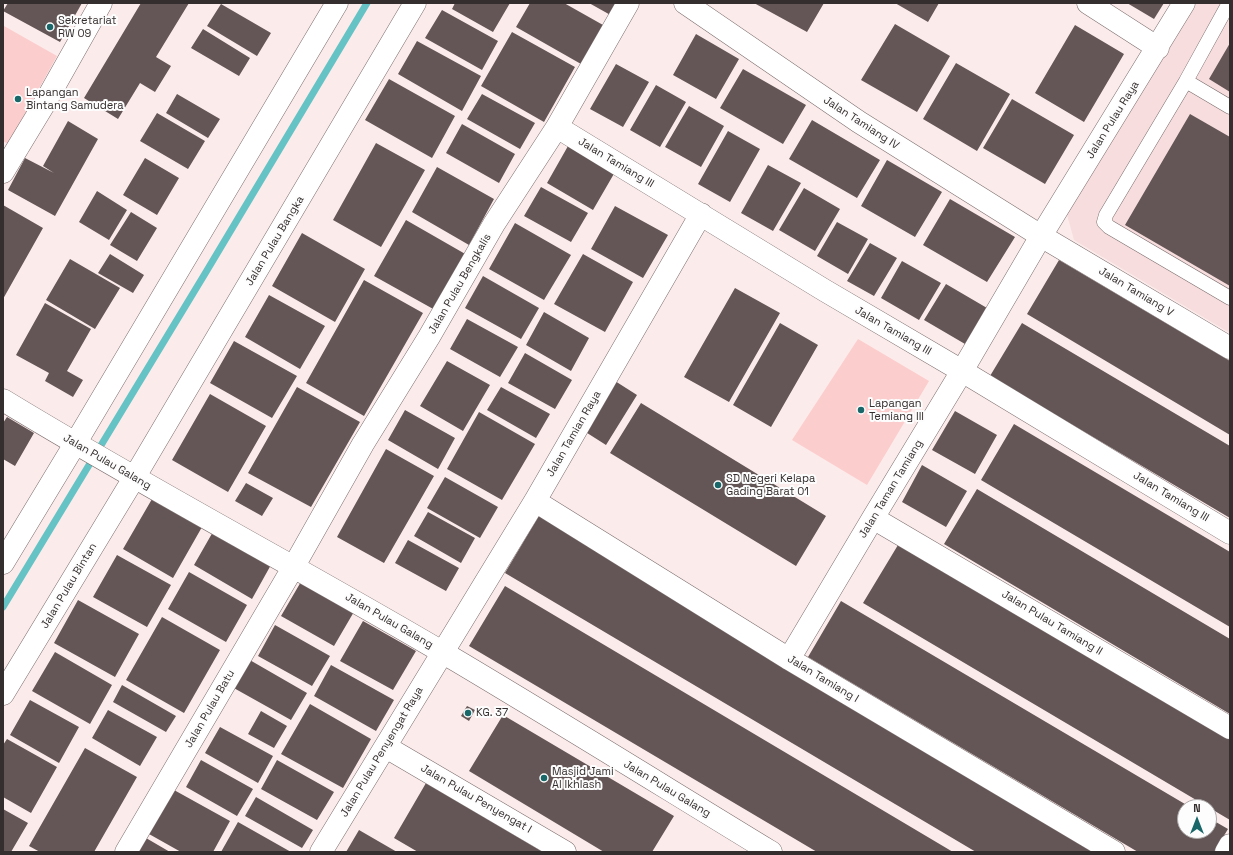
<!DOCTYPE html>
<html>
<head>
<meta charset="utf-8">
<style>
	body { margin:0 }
	#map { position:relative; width:1233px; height:855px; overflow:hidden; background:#fcebeb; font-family:"Space Grotesk",sans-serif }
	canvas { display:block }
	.frame { position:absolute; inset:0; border:4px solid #352e2e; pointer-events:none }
	.north { position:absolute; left:1177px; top:799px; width:40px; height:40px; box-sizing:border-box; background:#fdfdfd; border:1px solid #adaaaa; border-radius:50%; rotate:0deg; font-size:11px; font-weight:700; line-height:16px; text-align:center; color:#352e2e }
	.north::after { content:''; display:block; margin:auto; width:14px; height:18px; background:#196769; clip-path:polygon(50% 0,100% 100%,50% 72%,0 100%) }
</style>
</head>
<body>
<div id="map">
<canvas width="1233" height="855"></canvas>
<div class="frame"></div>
<div class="north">N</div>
</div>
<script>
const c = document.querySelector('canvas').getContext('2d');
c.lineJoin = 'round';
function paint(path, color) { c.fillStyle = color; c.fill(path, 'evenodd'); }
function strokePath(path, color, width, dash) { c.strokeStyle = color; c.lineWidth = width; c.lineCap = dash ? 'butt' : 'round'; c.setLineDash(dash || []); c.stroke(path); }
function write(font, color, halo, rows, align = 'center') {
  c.font = font + ' "Space Grotesk",sans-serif'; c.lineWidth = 4; c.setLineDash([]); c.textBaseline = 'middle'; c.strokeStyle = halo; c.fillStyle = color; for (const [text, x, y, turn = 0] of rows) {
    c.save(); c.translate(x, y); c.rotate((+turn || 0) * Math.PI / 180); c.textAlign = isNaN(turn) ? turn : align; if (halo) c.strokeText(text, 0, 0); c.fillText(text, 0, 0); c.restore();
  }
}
const built = new Path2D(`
	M1195,3H1230V333L1074,240L1066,211Z`);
const green = new Path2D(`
	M4,26L57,56L8,144L3,141V29Z
	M858,339L929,381L867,485L792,440Z`);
const stream = new Path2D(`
	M3,607L206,272L367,3`);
const building = new Path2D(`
	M8,3H82L60,42L3,11Z
	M141,3H189L156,57L171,66L155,92L140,83L118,119L84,98Z
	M455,3H510L493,32L452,9Z
	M530,3H564L603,25L581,64L516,27Z
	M589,3H622L614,17Z
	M754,3H824L807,32Z
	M895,3H939L928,22Z
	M1127,3H1164L1154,19Z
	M221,4L271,33L257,56L207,26Z
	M442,10L498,41L482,70L425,38Z
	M895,24L950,56L917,112L861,80Z
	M1075,25L1124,54L1084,122L1035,93Z
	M203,29L250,58L239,76L191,48Z
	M512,32L575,67L544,122L481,86Z
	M696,34L739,59L716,99L673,75Z
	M417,41L481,76L462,111L398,74Z
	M1230,43V92L1209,79Z
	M956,63L1010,94L977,151L923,119Z
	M616,64L649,82L623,127L590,109Z
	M743,69L806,105L783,144L720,108Z
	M389,79L455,116L432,158L365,120Z
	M656,85L686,102L660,147L630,130Z
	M177,94L220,119L208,138L166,113Z
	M482,94L535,123L520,149L467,119Z
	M1012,99L1074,135L1045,184L983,148Z
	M689,106L724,126L701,167L665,147Z
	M157,113L205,141L188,169L140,141Z
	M1190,114L1230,137V286L1125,225Z
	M812,120L880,160L857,198L789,159Z
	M68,121L98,139L55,216L8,190L25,158L54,173L43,166Z
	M462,124L515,154L499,183L446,153Z
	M728,131L760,149L730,202L698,184Z
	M376,143L425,170L381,247L333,220Z
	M568,146L615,172L593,210L547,183Z
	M145,158L179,178L157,215L123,195Z
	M887,160L942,192L915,237L861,206Z
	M768,165L801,183L773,231L741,213Z
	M437,167L494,199L469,245L412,212Z
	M541,187L588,213L571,242L524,216Z
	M804,188L840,209L815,251L779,230Z
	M97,191L127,210L109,240L79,222Z
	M950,199L1015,237L987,282L923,245Z
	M3,205L43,228L3,299Z
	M615,206L668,235L643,278L591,249Z
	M131,212L157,228L137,261L110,245Z
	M406,220L467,255L435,310L374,276Z
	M837,222L868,239L848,274L817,256Z
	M515,223L571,255L544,300L489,269Z
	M302,233L365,269L335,322L272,286Z
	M870,243L897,258L874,296L847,281Z
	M110,254L144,275L133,293L98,273Z
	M583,254L633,282L605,332L554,304Z
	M70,259L120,288L95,329L46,300Z
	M1059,260L1230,361V435L1027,314Z
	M902,261L941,283L919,320L881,298Z
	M483,276L539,308L521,339L465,308Z
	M364,280L423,313L364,416L306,383Z
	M946,284L987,308L965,344L924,320Z
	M735,288L780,313L729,402L684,377Z
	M269,295L325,326L300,369L245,337Z
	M45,303L91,329L67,371L83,380L73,397L45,381L49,373L16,355Z
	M544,312L589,338L571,371L526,345Z
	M467,319L518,347L500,377L450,349Z
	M780,323L818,345L771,427L733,405Z
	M1022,323L1230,446V518L990,376Z
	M234,341L297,376L272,418L210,383Z
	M525,353L572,380L555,409L508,383Z
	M447,361L490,385L463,431L420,406Z
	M615,381L637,395L606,445L584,431Z
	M297,387L360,422L311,507L248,473Z
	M501,387L550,414L536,438L487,410Z
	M210,394L266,426L228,492L172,460Z
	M641,403L826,516L796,566L610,453Z
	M405,410L455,438L438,469L388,440Z
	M955,411L997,435L975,474L932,450Z
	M479,412L535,444L502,500L447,469Z
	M7,417L34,433L15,466L3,459V423Z
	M1014,424L1230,552V627L981,480Z
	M386,449L434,476L384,563L337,537Z
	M922,465L967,491L946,527L902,502Z
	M445,477L498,507L480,538L427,508Z
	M246,483L273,498L262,516L235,501Z
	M977,489L1230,639V714L944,544Z
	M152,499L202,527L173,578L123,549Z
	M428,512L475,538L461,563L414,536Z
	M540,514L1109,852H976L505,573Z
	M214,530L272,563L252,599L194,565Z
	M408,540L459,568L446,591L395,563Z
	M901,540L1230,735V820L863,603Z
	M117,555L171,585L147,627L93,597Z
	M189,572L247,605L226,642L168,609Z
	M302,580L355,610L334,646L281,616Z
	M505,586L953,852H817L469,646Z
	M78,600L139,634L115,677L54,643Z
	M841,601L1190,807H1185V831H1209V818L1228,829L1214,852H1138L808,657Z
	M162,617L220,650L184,713L126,680Z
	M363,621L416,651L393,690L340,661Z
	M275,625L330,656L312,686L258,656Z
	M55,652L112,685L90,724L32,691Z
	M248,659L307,693L291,720L232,687Z
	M331,665L394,700L376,731L314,696Z
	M122,685L176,716L166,732L113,702Z
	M30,700L79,727L59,763L10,735Z
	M310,704L371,739L343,788L281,754Z
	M467,706L475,710L469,721L461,716Z
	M108,710L157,737L140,766L92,738Z
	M261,711L287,726L274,748L248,734Z
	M503,715L674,816L652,852H604L469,771Z
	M220,727L273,756L258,783L205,753Z
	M7,739L57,767L31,813L3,797V745Z
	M85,748L137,777L94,852H40L29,846Z
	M201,760L253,789L237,816L186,787Z
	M277,760L334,792L317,820L261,789Z
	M426,783L543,852H418L394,838Z
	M174,790L230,821L213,852H181L149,834Z
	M256,797L313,830L302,848L245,816Z
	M3,809L28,823L11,852H3Z
	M238,822L291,852H221Z
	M359,830L397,852H346Z
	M146,838L170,852H139Z`);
const lane = new Path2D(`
	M1229,3L1186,81L1106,215L1104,222L1109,227L1230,298
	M1186,81L1230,107`);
const street = new Path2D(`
	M685,3L859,122L1041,236L1230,348
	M1088,3L1158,48
	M557,127L824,290L962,371L1230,533
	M3,172L43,106L101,3
	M3,400C147,488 296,566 442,652C552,717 661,785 771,852
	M535,501L789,659L1114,852
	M873,518L1230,728
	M3,563L75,444L337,3
	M789,659L873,518L962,371L1041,236L1184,3
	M3,694L134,478L415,3
	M386,747L565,852
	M126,852L294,566L363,444L429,337L494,224L557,127L628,3
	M321,852L535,501L701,214
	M1226,852L1230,845`);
const markers = [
	[50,27,4,"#196769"],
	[18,99,4,"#196769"],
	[861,410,4,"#196769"],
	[718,485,4,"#196769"],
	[468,713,4,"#196769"],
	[544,778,4,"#196769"]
];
const poiNames = [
	["Sekretariat",58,21],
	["RW 09",58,34],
	["Lapangan",26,93],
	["Bintang Samudera",26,106],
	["Lapangan",869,404],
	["Temiang III",869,417],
	["SD Negeri Kelapa",726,479],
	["Gading Barat 01",726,492],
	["KG. 37",476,713],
	["Masjid Jami",552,772],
	["Al Ikhlash",552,785]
];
const streetNames = [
	["Jalan Pulau Raya",1113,120,-58],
	["Jalan Tamiang IV",861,123,33],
	["Jalan Tamiang III",616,163,31],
	["Jalan Pulau Bangka",275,241,-59],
	["Jalan Pulau Bengkalis",460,284,-60],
	["Jalan Tamiang V",1136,292,31],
	["Jalan Tamiang III",893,331,30],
	["Jalan Tamian Raya",574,434,-60],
	["Jalan Pulau Galang",107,462,30],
	["Jalan Taman Tamiang",891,489,-59],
	["Jalan Tamiang III",1171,497,31],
	["Jalan Pulau Bintan",69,586,-59],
	["Jalan Pulau Galang",389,621,30],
	["Jalan Pulau Tamiang II",1052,623,31],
	["Jalan Tamiang I",823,679,31],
	["Jalan Pulau Batu",210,709,-60],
	["Jalan Pulau Penyengat Raya",382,752,-59],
	["Jalan Pulau Galang",667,789,31],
	["Jalan Pulau Penyengat I",476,799,30]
];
paint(built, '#f7dddd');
paint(green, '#fccdcd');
strokePath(stream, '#66c3c5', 7);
paint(building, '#645656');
strokePath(lane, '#7b6d6d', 15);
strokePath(street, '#7b6d6d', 23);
strokePath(lane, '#fff', 14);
strokePath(street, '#fff', 22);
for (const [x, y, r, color] of markers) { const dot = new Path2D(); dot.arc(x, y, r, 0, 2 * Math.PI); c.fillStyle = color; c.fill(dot); strokePath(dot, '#fdfdfd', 1.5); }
write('11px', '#352e2e', '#fdfdfd', poiNames, 'left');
write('11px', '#352e2e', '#fdfdfd', streetNames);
</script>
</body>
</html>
